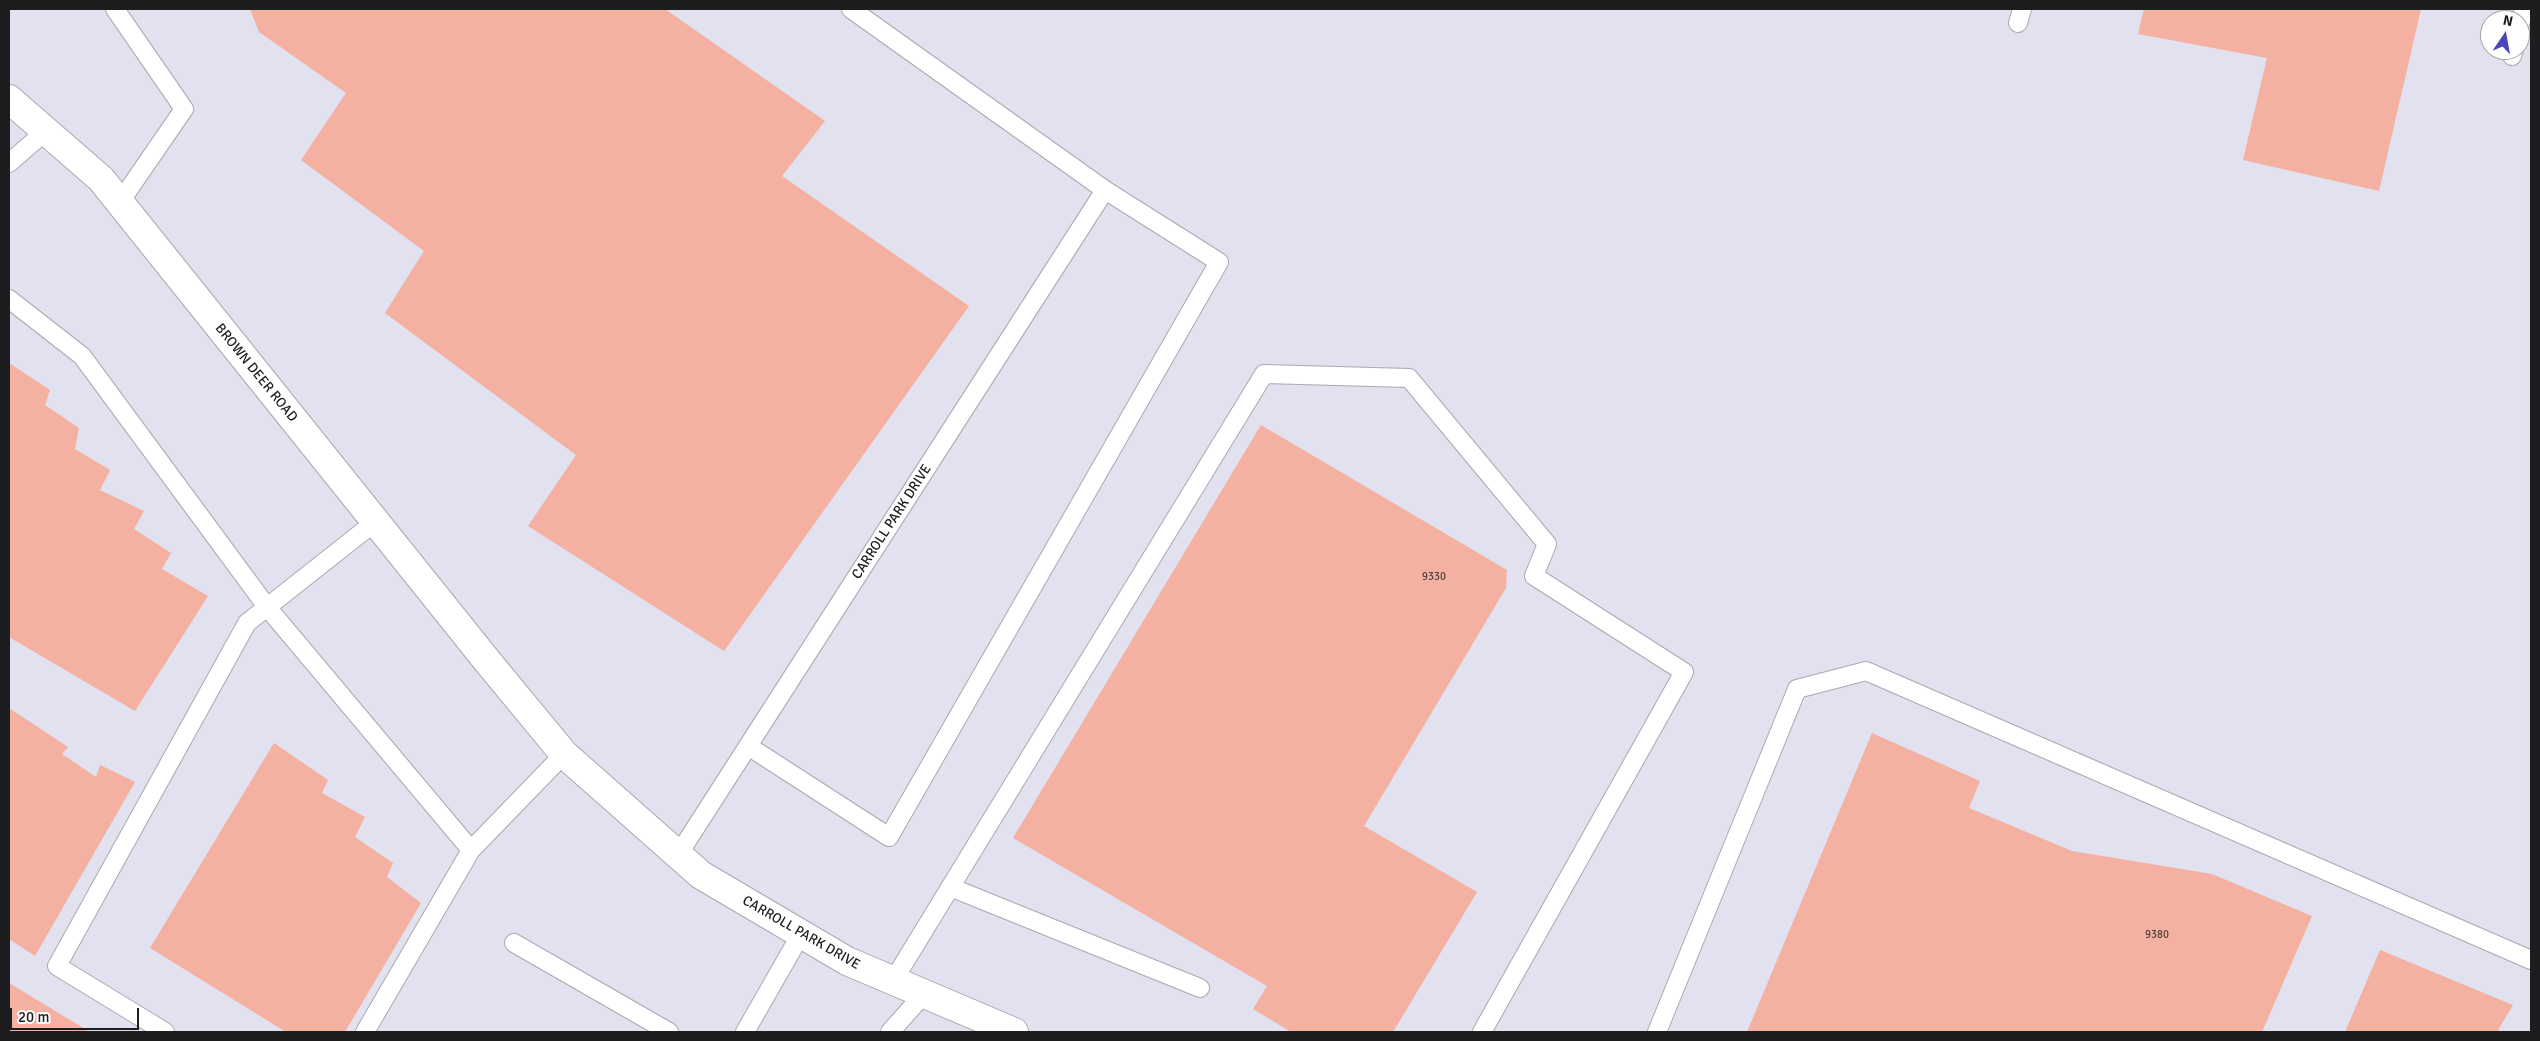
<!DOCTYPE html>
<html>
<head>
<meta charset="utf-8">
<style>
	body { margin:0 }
	#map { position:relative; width:2540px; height:1041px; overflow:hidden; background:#ededf3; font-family:Signika,sans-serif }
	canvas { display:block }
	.frame { position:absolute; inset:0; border:10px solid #1d1d1f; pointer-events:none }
	.north { position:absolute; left:2480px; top:10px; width:50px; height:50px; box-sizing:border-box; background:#fff; border:1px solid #a5a5a5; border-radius:50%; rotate:12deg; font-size:14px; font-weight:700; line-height:20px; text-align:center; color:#1d1d1f }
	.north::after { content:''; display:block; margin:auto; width:18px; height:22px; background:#4945bb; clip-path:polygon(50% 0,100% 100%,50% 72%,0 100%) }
	.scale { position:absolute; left:10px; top:1008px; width:129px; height:22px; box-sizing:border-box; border:2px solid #1d1d1f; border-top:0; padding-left:6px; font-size:15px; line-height:18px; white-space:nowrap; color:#1d1d1f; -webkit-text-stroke:4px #fff; paint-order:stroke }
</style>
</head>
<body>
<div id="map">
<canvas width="2540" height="1041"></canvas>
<div class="frame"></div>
<div class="north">N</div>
<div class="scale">20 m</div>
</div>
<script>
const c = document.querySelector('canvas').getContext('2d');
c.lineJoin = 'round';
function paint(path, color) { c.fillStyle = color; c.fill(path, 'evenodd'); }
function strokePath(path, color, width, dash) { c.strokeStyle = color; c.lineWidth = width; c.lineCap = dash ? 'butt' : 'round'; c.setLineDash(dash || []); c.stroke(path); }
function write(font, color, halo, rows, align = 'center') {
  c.font = font + ' Signika,sans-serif'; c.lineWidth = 4; c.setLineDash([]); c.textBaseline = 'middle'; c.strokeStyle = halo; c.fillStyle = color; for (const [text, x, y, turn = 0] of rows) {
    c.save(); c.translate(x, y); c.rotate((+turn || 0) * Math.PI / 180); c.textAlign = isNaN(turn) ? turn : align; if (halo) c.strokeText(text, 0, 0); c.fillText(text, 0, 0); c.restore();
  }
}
const built = new Path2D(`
	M9,9H2531V1032H9ZM2490,20H2520V50H2490Z`);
const building = new Path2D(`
	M250,9H665L825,121L782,176L969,306L724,651L528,526L576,455L385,313L424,251L301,160L346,93L259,32Z
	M2144,9H2421L2379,191L2243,160L2267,58L2138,34Z
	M9,363L50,390L45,405L79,428L75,449L110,470L100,490L144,511L134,529L171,553L162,569L208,596L135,711L9,637Z
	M1261,425L1507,570L1506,588L1364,826L1477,892L1393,1032H1291L1253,1009L1267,986L1013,838Z
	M9,708L68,747L62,754L96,777L100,765L135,782L35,956L9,939Z
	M1872,733L1980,781L1969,808L2072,851L2212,874L2312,916L2262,1032H1747Z
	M274,743L328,780L322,793L365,817L355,837L393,863L387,877L421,903L345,1032H286L150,948Z
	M2380,950L2513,1005L2498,1030L2504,1032H2345Z
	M9,983L90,1032H9Z`);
const lane = new Path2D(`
	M115,9L184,109L120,202
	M2018,23L2022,9
	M2520,24L2524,9
	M2512,56L2514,50
	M9,163L46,131
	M9,299L82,356L267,607L471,850
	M748,746L889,837L1219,262L1105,190L851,9
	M678,855L1105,190
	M950,887L1200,988
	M514,943L669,1032
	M893,981L1264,374L1409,378L1547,544L1534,576L1684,672L1482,1032
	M165,1032L57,966L247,623L375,522
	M365,1032L471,850L564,754
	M745,1032L801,934
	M890,1032L924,994
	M1657,1032L1797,689L1866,671L2531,960`);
const street = new Path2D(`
	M9,99L101,179L488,662L564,754L701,875L847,961L1014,1032`);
const numberNames = [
	["9330",1434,577],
	["9380",2157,935]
];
const streetNames = [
	["BROWN DEER ROAD",256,373,51],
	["CARROLL PARK DRIVE",892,522,-57],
	["CARROLL PARK DRIVE",801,933,30]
];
paint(built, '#e1e1ef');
paint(building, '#f4b0a0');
strokePath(lane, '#a9a9af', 20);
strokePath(street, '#a9a9af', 30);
strokePath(lane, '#fff', 18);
strokePath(street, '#fff', 28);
write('11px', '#53423f', null, numberNames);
write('14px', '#1d1d1f', '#fff', streetNames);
</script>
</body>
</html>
